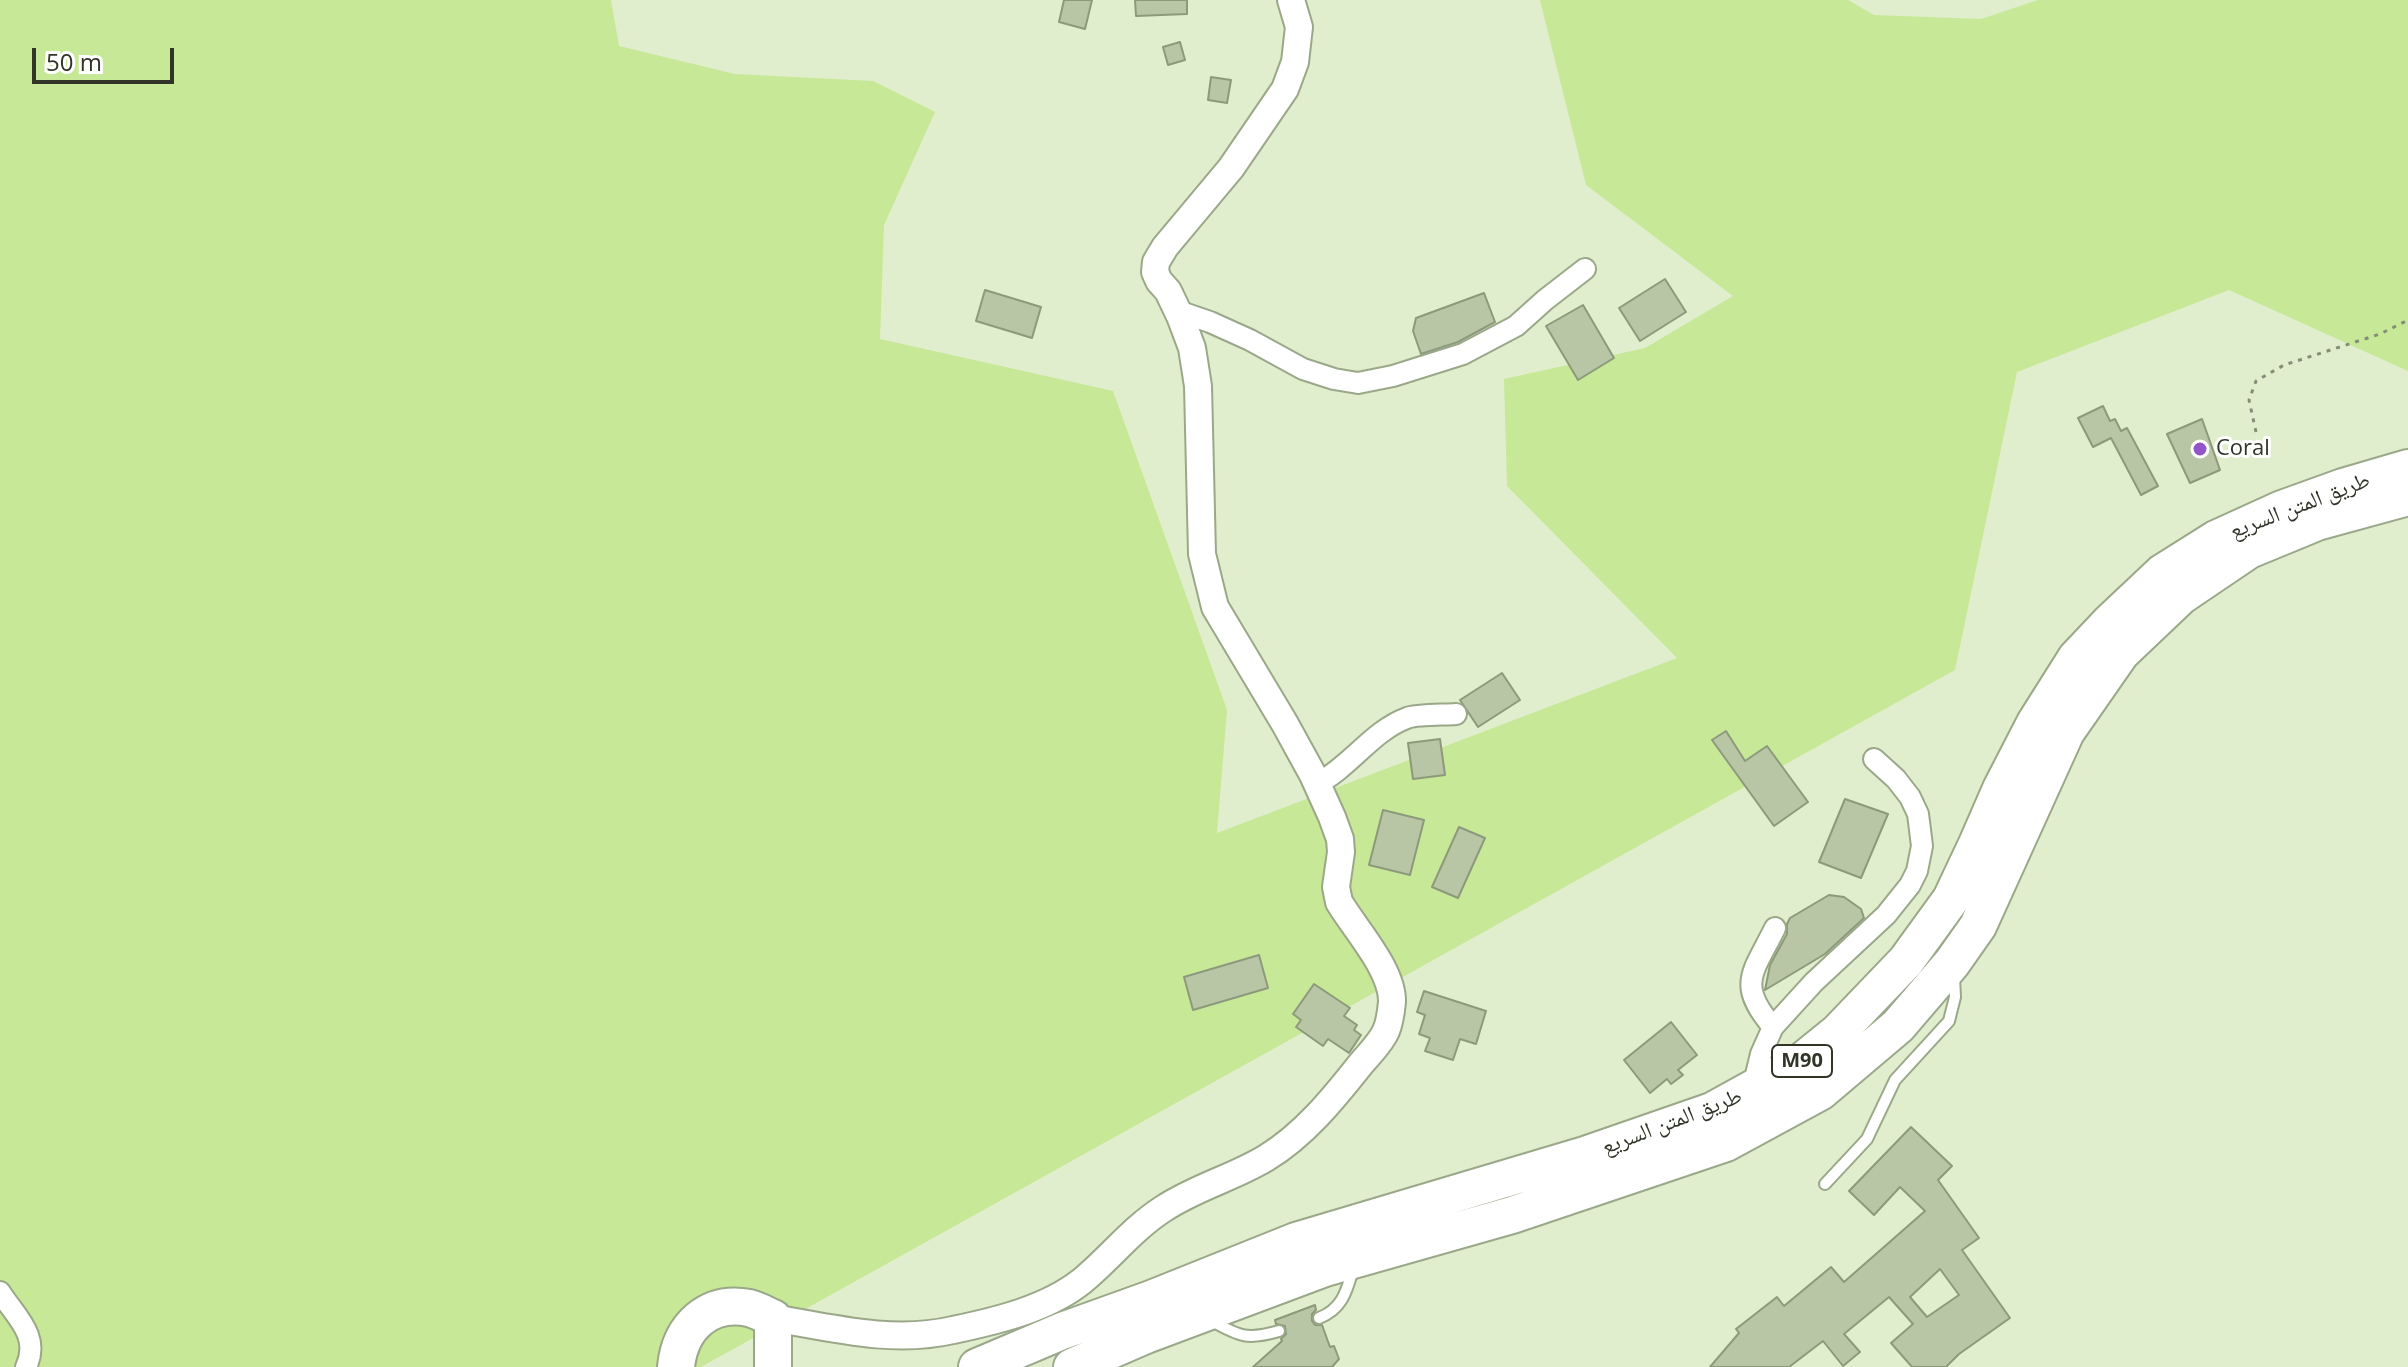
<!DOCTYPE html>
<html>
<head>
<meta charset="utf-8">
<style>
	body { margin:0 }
	#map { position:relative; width:2408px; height:1367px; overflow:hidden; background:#e0eecd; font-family:"Open Sans",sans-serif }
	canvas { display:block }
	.scale { position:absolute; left:32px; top:48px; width:142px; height:36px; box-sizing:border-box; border:4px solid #303528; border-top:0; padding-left:10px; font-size:24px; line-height:28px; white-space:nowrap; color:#303528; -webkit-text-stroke:6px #fff; paint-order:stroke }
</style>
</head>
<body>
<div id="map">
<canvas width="2408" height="1367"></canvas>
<div class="scale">50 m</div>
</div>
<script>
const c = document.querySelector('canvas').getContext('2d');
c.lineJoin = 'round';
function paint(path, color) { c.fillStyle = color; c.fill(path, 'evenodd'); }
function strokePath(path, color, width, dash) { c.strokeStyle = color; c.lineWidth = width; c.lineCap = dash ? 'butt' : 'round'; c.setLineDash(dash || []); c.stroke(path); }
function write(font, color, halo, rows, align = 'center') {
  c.font = font + ' "Open Sans","Noto Naskh Arabic",sans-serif'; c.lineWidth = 6; c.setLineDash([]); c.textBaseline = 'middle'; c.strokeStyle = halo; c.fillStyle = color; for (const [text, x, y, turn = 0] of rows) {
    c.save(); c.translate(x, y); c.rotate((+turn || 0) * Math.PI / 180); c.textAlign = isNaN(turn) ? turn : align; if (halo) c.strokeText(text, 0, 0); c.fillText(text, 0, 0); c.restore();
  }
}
const green = new Path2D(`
	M0,0H611L619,46L735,74L873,81L935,112L884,225L880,339L1113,391L1227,710L1217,833L1677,658L1507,486L1504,379L1645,348L1733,296L1586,185L1540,0H1848L1874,15L1981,19L2038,0H2408V371L2229,290L2017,372L1955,670L701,1367H0Z`);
const building = new Path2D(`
	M1064,0H1092L1085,29L1059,22Z
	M1135,0H1187V14L1136,16Z
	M1180,42L1185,60L1168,65L1163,47Z
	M1211,77L1231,80L1227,103L1208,100Z
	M1665,279L1686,312L1640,341L1619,308Z
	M985,290L1041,307L1032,338L976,321Z
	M1484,293L1495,322L1458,342L1421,354L1413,331L1416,318Z
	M1583,305L1614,358L1578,380L1546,326Z
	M2103,406L2110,421L2115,419L2121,431L2127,428L2158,486L2141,495L2111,438L2093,447L2078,418Z
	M2202,419L2220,470L2190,483L2167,434Z
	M1502,673L1520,700L1478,727L1460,700Z
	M1726,731L1745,761L1767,746L1808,802L1774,826L1712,740Z
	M1440,739L1445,775L1413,779L1408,743Z
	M1845,799L1888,814L1861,878L1819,862Z
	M1383,810L1424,820L1410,875L1369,865Z
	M1459,827L1485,838L1458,898L1432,887Z
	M1829,895L1844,897L1861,909L1864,918L1825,954L1765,990L1770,965L1787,934V924L1790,918Z
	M1259,955L1268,988L1193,1010L1184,977Z
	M1314,984L1350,1008L1344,1016L1357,1025L1354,1030L1361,1035L1349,1053L1328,1039L1323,1046L1296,1027L1301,1020L1293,1014Z
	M1424,991L1486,1011L1476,1044L1460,1039L1453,1060L1425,1051L1430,1038L1419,1034L1425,1015L1417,1012Z
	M1671,1022L1697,1055L1678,1070L1683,1075L1671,1084L1667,1079L1650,1093L1624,1060Z
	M1911,1127L1952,1166L1938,1180L1979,1238L1962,1250L2010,1318L1959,1354L1946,1367H1912L1891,1343L1913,1324L1889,1297L1844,1334L1860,1352L1843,1366L1823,1341L1789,1367H1710L1739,1333L1736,1329L1777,1297L1784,1306L1831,1267L1844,1282L1925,1211L1900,1187L1874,1215L1849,1191ZM1940,1269L1959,1295L1927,1317L1910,1297Z
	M1315,1305L1316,1310L1312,1314V1321L1315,1325H1322L1330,1347L1334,1346L1339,1359L1332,1367H1253L1282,1341L1281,1339L1286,1334L1285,1326L1276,1324L1275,1320Z`);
const path = new Path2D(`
	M2256,432L2249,400L2256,381L2284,365L2380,334L2408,320`);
const service = new Path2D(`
	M1825,1184L1867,1139L1895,1080L1949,1021L1955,997L1954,977
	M1319,1318C1344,1308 1347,1289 1354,1266
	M1212,1321C1240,1337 1248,1340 1279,1331`);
const minor = new Path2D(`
	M1178,311L1210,322L1250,340L1303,369L1334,379L1358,383L1393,376L1463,354L1516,326L1545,300L1585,269
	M1317,784C1351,766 1372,731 1407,718C1417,714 1444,715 1456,714
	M1773,1027C1736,984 1753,973 1775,928
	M1752,1091L1761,1054L1773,1027L1814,982L1886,915L1910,885L1917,871L1922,846L1918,814L1910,797L1896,779L1874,759
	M0,1292C15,1316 41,1336 26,1367`);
const tertiary = new Path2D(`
	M773,1318C832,1328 893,1344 953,1330C996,1321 1047,1309 1082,1281C1110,1258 1132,1229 1163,1209C1196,1187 1233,1178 1266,1158C1304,1135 1333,1099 1360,1065C1369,1054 1380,1044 1386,1031C1390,1022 1391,1012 1392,1002C1393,970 1355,929 1339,902L1336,887L1341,852L1340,839L1332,817L1313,775L1285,724L1215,607L1202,554L1198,386L1192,348L1180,316L1168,291L1159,281L1155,272L1156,262L1165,247L1231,168L1285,89L1295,62L1299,27L1291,0`);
const motorway = new Path2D(`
	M676,1367C680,1327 708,1300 749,1308C757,1310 766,1315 773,1318V1367
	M977,1367L1062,1331L1151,1299L1296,1241L1585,1155L1712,1111L1801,1062L1838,1032L1906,961L1951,899L1977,844L2001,789L2035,723L2076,658L2110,622L2162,573L2216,539L2282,509L2343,487L2408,468
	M1072,1367L1146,1335L1325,1268L1512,1215L1726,1143L1820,1092L1898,1026L1952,963L1978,926L2066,732L2121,653L2181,596L2249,550L2317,522L2408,497`);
const markers = [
	[2200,449,8,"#9353c9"]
];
const shields = [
	[1802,1061,60]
];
const shieldNames = [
	["M90",1802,1061]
];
const poiNames = [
	["Coral",2216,449]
];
const streetNames = [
	["طريق المتن السريع",2300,506,-21],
	["طريق المتن السريع",1672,1122,-21]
];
paint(green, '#c7e897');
paint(building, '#b8c6a6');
strokePath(building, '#8c9a7b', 2);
strokePath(service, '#9aa889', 14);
strokePath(minor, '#9aa889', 24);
strokePath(tertiary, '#9aa889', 30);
strokePath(motorway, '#9aa889', 40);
strokePath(path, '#848d77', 3, [4, 6]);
strokePath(service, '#fff', 10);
strokePath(minor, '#fff', 20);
strokePath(tertiary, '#fff', 26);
strokePath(motorway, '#fff', 36);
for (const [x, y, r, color] of markers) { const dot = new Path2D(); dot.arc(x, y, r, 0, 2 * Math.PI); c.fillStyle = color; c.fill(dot); strokePath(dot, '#fff', 3); }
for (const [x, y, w] of shields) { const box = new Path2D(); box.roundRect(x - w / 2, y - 16, w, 32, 6); c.fillStyle = '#fff'; c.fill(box); strokePath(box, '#303528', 2); }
write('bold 20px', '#303528', null, shieldNames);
write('22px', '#303528', '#fff', poiNames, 'left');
write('22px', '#303528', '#fff', streetNames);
</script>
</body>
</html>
